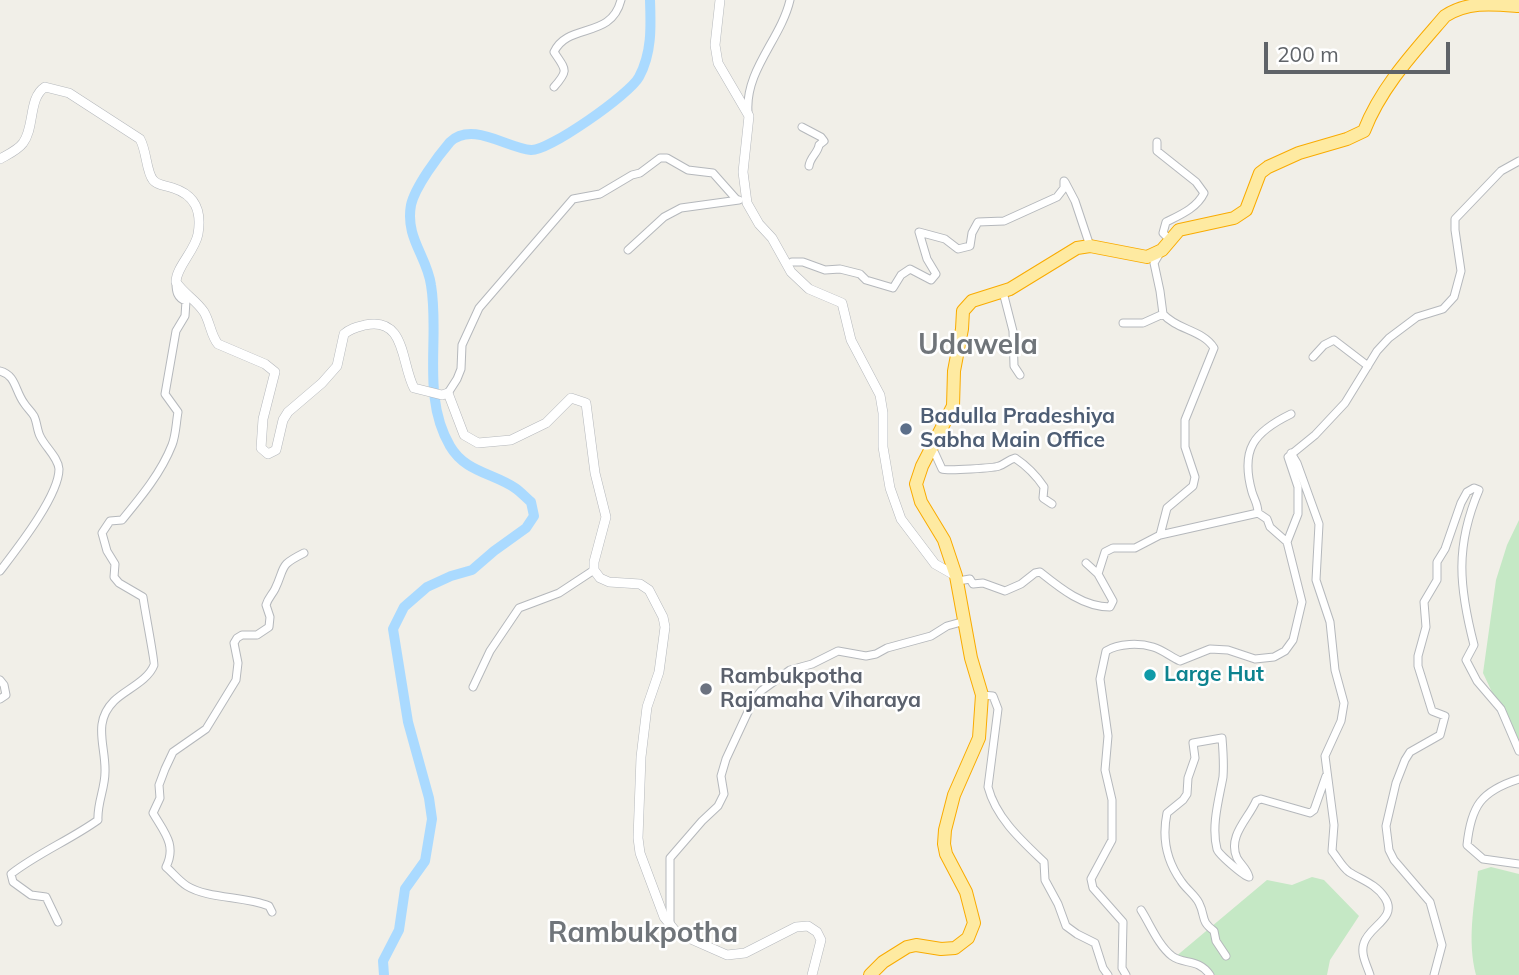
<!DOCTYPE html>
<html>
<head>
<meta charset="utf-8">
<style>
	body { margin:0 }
	#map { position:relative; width:1519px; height:975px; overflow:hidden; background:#f1efe8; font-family:Mulish,sans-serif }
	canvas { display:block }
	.scale { position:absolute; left:1264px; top:42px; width:186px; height:32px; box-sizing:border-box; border:4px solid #5f6368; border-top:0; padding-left:9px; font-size:21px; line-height:24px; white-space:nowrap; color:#5f6368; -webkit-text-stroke:5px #fff; paint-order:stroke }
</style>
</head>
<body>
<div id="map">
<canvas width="1519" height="975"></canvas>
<div class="scale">200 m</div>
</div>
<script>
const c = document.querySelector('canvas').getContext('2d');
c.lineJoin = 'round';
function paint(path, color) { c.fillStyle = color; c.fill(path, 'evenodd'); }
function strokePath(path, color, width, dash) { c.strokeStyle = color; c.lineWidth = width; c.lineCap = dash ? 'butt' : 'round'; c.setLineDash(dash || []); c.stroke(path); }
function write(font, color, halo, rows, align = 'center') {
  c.font = font + ' Mulish,sans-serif'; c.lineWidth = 5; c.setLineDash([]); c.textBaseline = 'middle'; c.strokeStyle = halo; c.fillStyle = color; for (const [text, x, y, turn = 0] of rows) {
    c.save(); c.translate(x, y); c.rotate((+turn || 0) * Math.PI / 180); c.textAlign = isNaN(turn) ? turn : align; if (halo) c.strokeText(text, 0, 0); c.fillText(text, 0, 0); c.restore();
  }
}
const green = new Path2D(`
	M1519,520V745L1506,722L1483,673L1496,580L1507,545Z
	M1491,867L1519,874V975H1476C1467,940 1474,907 1478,871Z
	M1312,877L1324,880L1359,916L1330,960L1327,975H1210L1204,967L1174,958L1267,880L1292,885Z`);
const river = new Path2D(`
	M384,975L383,961L399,930L405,889L425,861L432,819L429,798L408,722L393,629L404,607L427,587L451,576L472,570L494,551L526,528L534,516L531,502C526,498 521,492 515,488C493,473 465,472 450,446C421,396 440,339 431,285C427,256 405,238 411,205C415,187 438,156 450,142C472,121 507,148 531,150C549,151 630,94 639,77C652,53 651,27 650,0`);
const minor = new Path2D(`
	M554,87C569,70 566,70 554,52C568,22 611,40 621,0
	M748,112C745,70 781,39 790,0
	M802,127L821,137L824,141L819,145C818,153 810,157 809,166
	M1157,142V151L1196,182L1204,193C1197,208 1180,215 1166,222L1163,233L1170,240
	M1065,182L1075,201L1090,246
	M628,250L664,217L681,208L739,200
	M792,262H803L825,270L840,269L860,274L866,280L893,288L901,275L910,269L931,280L936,274L927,259L919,232L945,239L958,249L970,246L972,233L978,222L1004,221L1057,197L1064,188V181
	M1003,292L1013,331L1014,366L1020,375
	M1123,323H1143L1163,314
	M1313,357L1324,345L1334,340L1368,366
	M0,371C16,375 15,391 24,403C27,408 31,411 34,416C37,422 37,430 40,436C45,447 58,457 59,469C59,496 16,550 0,571
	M448,393L457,379L461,369L462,345L479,308L573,199L600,194L632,175L640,173L660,158H667L688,170L713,173L737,200
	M932,447L942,469C947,471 995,468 999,466C1005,464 1008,460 1015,458C1027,466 1036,475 1044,487L1043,498L1052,504
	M1291,453L1297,463L1319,524L1316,580L1330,622L1335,670L1344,703L1341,721L1325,756L1334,825L1332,851C1337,857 1342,867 1349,872C1362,880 1376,884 1385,898C1398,918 1369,926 1364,943C1360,954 1367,965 1370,975
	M1258,513C1258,504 1254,499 1252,492C1240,449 1254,432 1291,414
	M1160,535L1258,513L1267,519L1270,527L1287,542
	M1086,563L1098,574L1105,552L1113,548H1135L1160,535L1167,508L1193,486L1195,477L1185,447V420L1214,348C1203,330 1177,330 1163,314L1160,291L1154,263L1160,253
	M958,581L970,579L973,584L983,583L1005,591L1021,584L1035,573L1040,572C1060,588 1083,607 1110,607L1113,601L1098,574
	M0,680L4,685L6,695L0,699
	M473,687L490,651L519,608L559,593L594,570
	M982,695L993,696L998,709L988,787C996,818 1022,841 1044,862L1045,880L1058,904L1066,926L1077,934L1095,943L1103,968L1108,975
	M1519,779C1481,791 1471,806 1467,845L1483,859L1519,864
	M1141,910C1150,924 1158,945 1172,956C1184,965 1198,958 1210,975
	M272,912L269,906C244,896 208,899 187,886C179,881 173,873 166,867C177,845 164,832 153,813L160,798L159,785L165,769L173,752L206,729L236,680L238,663L234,643L237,638L242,635H257L269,627L270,617L266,605C268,598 272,595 275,589C286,566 278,566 304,553
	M58,922L46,897L31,895L13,882L11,874C38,853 70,840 98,820C97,803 105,789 105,772C106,746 92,723 114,701C125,690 148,681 154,665C155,662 144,606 143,597L119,583L114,577L115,564L107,551L102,533L110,521L122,520C141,497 161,473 172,445C176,435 176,423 178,412L165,394L176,331L185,316L186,301C177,298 176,291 176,283
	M670,925V858L702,821L718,806L724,794L721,776L726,759L753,701L761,691L790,670L812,664L838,651L866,656L876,654L887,648L931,636L947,626L965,621
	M1226,956L1216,941L1214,931C1200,921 1206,917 1199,903C1195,895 1186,889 1181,881C1166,860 1162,837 1167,813L1183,800L1187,794L1188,778L1195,758L1193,743L1222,738C1223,750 1224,764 1223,777C1219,799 1211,826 1217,849C1218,854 1244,876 1249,877C1247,869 1241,865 1237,858C1227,836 1249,818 1256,801L1261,799L1310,813L1314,810L1326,776
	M1126,975L1122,968L1123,922L1093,888L1091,879L1112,840V800L1105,770L1108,736L1100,679L1106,651C1119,643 1140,643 1153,647C1163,650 1171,657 1180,661L1210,649L1228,650L1255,659L1274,657L1285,651L1293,640L1302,602L1287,542L1298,514V487L1288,457L1315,435L1345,403L1377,351L1389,338L1417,317L1443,309L1454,297L1461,271L1455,230V219L1501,171L1519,161
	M1434,975L1442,945L1430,902L1394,860L1389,850L1386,826L1396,783L1405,760L1410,752L1440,735L1445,716L1432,711L1418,666V656L1426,627L1424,602L1437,580V562L1445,549L1461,503L1467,492L1474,488L1479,490C1455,546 1459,587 1474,645L1466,660L1477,681L1501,709L1519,751`);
const tertiary = new Path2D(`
	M720,0L715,45L718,63L749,116L743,172L747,203L759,224L772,238L791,272L809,289L842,303L851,340L880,395L883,413V447L890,488L901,519L935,564L956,576
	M0,159C7,155 18,150 23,143C35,127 28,98 45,87L69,93L140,139C147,152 146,171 153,180C158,186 165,185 173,188C195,195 202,211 198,234C195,251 176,267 176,282C184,294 196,300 204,312C210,322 211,336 218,344L265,364L275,372L263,419L261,448L268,454L276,450L283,420L288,412L322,383L337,366L344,334C351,328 357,327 365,325C406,316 401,364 414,388L442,395L448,393L464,435L478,443L511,440L546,423L571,398L586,403L595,473L606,517L594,562V570L600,578L609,582L640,584L649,590L663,617L665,627L659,672L647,707L641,757L638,838L640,853L664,917L677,933L727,955L745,953L796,927L808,926L817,932L821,940L812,975`);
const trunk = new Path2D(`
	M870,975L883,962L907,947L916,945L941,949L955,948L968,938L974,923L966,892L946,854L944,844L945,830L954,795L979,738L982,695L971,658L956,576L944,540L921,502L916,484L922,466L953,406L954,371L962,329L963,311L972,301L1010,289L1077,248L1090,246L1147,257L1162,250L1179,230L1234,218L1246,210L1260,173L1268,167L1299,153L1347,139L1364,131C1381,87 1414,52 1445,16C1468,1 1493,4 1519,6`);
const markers = [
	[906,429,7,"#5c6f8a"],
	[1150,675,7,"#0f9aa8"],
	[706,689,7,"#6b7280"]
];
const serviceNames = [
	["Badulla Pradeshiya",920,417],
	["Sabha Main Office",920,441]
];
const cultureNames = [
	["Large Hut",1164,675]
];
const worshipNames = [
	["Rambukpotha",720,677],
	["Rajamaha Viharaya",720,701]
];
const districtNames = [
	["Udawela",978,346],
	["Rambukpotha",643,934]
];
paint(green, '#c5e8c5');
strokePath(river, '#aadaff', 10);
strokePath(minor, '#b5b8bc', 9);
strokePath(tertiary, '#b5b8bc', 10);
strokePath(trunk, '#f9ab00', 14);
strokePath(minor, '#fff', 7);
strokePath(tertiary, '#fff', 9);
strokePath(trunk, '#feeaa1', 12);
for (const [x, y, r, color] of markers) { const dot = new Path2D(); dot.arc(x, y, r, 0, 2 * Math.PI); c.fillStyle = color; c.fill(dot); strokePath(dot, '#fff', 2.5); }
write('bold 21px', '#4e5e75', '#fff', serviceNames, 'left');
write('bold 21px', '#0d838f', '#fff', cultureNames, 'left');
write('bold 21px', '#5b616d', '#fff', worshipNames, 'left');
write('bold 28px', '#70757a', '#fff', districtNames);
</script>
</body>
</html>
